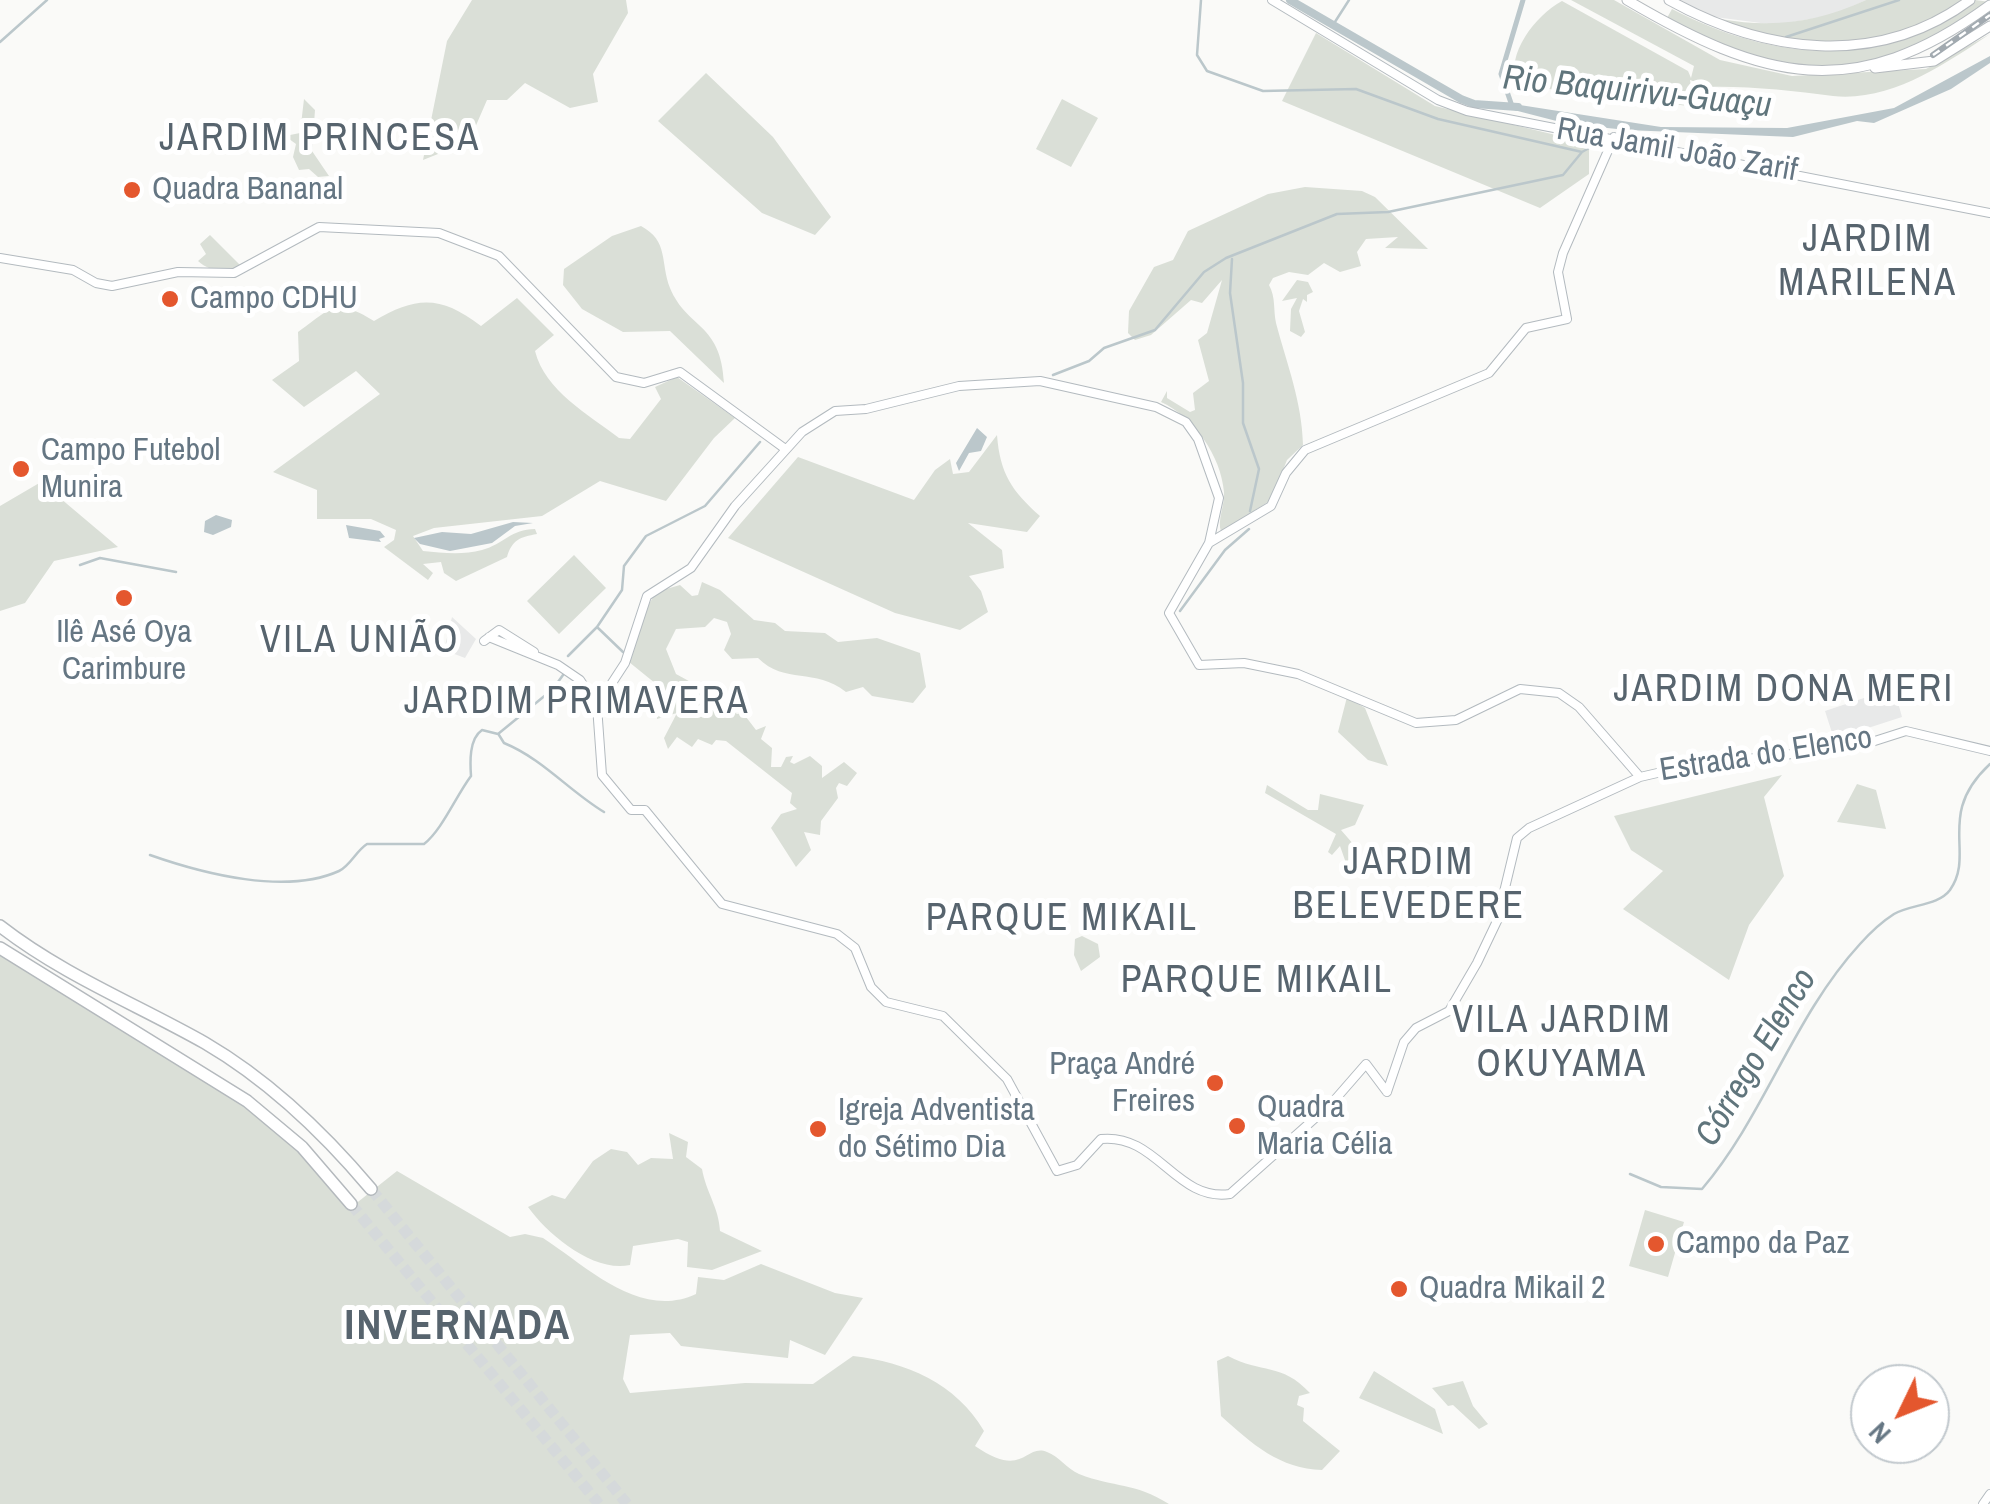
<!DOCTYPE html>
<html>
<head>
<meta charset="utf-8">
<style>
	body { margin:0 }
	#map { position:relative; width:1990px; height:1504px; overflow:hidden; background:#fafaf8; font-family:"Archivo Narrow",sans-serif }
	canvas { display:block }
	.north { position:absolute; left:1850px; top:1364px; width:100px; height:100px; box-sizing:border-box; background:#fff; border:2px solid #c1c8cd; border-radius:50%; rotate:227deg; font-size:28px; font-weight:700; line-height:40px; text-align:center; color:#657683 }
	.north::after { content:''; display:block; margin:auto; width:35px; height:45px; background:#e4572e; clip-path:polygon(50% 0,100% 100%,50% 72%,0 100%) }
</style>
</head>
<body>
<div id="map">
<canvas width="1990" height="1504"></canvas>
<div class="north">N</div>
</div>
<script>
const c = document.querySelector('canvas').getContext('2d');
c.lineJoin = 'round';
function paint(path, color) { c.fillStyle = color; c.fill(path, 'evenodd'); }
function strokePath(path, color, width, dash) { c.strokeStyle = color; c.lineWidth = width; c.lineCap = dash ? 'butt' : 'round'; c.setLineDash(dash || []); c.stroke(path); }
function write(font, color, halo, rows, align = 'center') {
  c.font = font + ' "Archivo Narrow",sans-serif'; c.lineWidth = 10; c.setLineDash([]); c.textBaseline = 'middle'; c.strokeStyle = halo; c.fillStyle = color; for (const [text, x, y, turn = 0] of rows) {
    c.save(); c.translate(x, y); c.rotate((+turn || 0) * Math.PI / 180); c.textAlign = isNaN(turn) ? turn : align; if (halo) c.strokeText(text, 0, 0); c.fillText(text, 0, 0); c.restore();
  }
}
const built = new Path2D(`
	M1678,0H1866L1834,15L1776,25L1707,16Z
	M452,617L476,639L465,658L444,650Z
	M1894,688L1902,717L1834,739L1825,711Z`);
const green = new Path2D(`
	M472,0H626L628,13L593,74L598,102L570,108L525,83L507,100H487L474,130L453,133L443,152L423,160L447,41Z
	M1571,0H1614L1720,60L1792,76L1926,69L1990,34C1945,64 1891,102 1833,96C1793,91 1749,86 1709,87L1690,80L1691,87L1737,97L1746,113L1516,85C1506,53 1535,16 1562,1L1688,71L1691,78L1694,66Z
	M1866,0H1963C1913,35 1832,57 1771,40C1754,35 1737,26 1720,19C1773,28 1817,23 1866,0Z
	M1975,0L1990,2L1916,48L1856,65L1798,67L1731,53L1667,18L1672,9C1772,61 1881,71 1975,0Z
	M1316,33L1435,106L1589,143V174L1540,208L1282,101Z
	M706,73L773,137L831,217L815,235L762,213L658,121Z
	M304,99L315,110L312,151L329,176L318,177L309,169L299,170L293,157L296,144L285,136L300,133Z
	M1062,99L1098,118L1071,167L1036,149Z
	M1305,187L1362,191L1375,197L1428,249L1385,248L1398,237L1366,239L1357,252L1361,266L1340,272L1324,263L1308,275L1289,272L1273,278L1269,285C1276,298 1273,309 1276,323C1287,365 1302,401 1303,445L1287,460L1271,500L1221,532C1217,519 1225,506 1224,492C1221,456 1194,417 1161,402L1167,391V398L1190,412L1195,410L1193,393L1209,381L1198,340L1207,333L1222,280L1202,303L1191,300L1151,335L1135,340L1128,333L1129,311L1154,267L1173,260L1188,231L1268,194Z
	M641,226C669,241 660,262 670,288C687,329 721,322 724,383L670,331L623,332L582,309L563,285L564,269L612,236Z
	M210,235L241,266C226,273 210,272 198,261L206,254L200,244Z
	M1297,280L1308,282L1313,292L1307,295V302L1303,299L1299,311L1305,332L1301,337L1290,331L1291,309L1297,298L1282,301Z
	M517,298L554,335L535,351C545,391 588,414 619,438L630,439L661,399L655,387L677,377L735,418L714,438L666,501L600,481L542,516L434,528L413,536L423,551C443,553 463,555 482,550C504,544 511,529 535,529L537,534C520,537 512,540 507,557L456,581L444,573L441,562L423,564L433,573L428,580L384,547L394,540L396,530L371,519H317V490L273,472L380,394L356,371L304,407L272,380L299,361L298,332C332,308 334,297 374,321C417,295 442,296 481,326Z
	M997,435C1000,474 1012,491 1040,516L1027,532L968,523L1002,550L1004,568L969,576L981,591L988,612L960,630L895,613L728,538L798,457L914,500L935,470L950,459L953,474L969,472Z
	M41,482L118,547L54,561L25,603L0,611V506Z
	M574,555L606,588L559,634L527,601Z
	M702,582L720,590L754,620L775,623L785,631L825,633L838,642L877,638L920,653L926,687L913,703L872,696L863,687L846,692C815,667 785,685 758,658L732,659L724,650L731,634L727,622L714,618L705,627L676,629L666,649L676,674L698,686L705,697L719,700L737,714L743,713L756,730L766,726L761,739L772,748L771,767H781L786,757L793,756L790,762L794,764L810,756L822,766V778L844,762L857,773L847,786L839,783L836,788L838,798L821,821L820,835L804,832L811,850L796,867L771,828L781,814L797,809L790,803L792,793L726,741L716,740L712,745L698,739L692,747L677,737L668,749L664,738L677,713L657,719L656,707L666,692L629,662L641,618L656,592L680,585L692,596L698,595Z
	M1347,697L1365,708L1388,766L1368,760L1338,732Z
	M1782,775L1764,797L1784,876L1749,925L1729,980L1623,909L1663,871L1631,850L1614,816Z
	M1857,784L1876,790L1886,829L1837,822Z
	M1267,785L1308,810H1318L1320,794L1364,805L1355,825L1341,830L1361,853L1346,863L1340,846L1332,855L1328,852L1336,834L1265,793Z
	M1082,936L1098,944L1100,957L1081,971L1074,955L1075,939Z
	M0,954L221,1087L284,1136L349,1209L397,1171L510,1237L525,1234L543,1238C589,1268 640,1320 696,1294L698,1277L724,1280L761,1264L835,1293L863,1298L825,1355L790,1340L788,1358L681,1346L670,1333L630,1335L623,1379L630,1393L745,1383L813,1384L853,1356C906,1362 956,1383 984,1431L975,1446C1024,1480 1025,1443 1047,1452C1059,1456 1067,1469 1079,1474C1115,1488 1134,1482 1169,1504H0Z
	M669,1133L688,1142L686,1157L702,1169C706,1192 719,1208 720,1231L762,1251L712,1270L687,1267L688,1242L678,1239L633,1246L630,1265C594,1273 548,1235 528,1207L552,1195L565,1199L593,1161L611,1149L627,1152L638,1165L651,1158L673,1159Z
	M1645,1210L1684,1222L1668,1277L1629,1266Z
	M1228,1356C1262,1374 1281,1362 1310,1393L1299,1396L1297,1405L1304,1408L1303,1421L1340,1451L1322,1470C1280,1469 1252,1444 1221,1416L1217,1361Z
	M1374,1371L1435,1409L1443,1434L1359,1398Z
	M1463,1381L1473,1406L1488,1424L1479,1429L1453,1405L1448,1406L1432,1388Z`);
const water = new Path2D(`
	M1990,56V63L1951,89L1874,123L1857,121L1793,137L1627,130L1568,124L1510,109L1507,103L1661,127L1787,128L1894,108Z
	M977,428L987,437L981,451L969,453L959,471L956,463Z
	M216,515L232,520L231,527L213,535L204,532L205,521Z
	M513,522L533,523L515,526L492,543L450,551L420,544L414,538L442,532L471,534Z
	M346,525L380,531L385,537L379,539L381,542L349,538Z`);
const stream = new Path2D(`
	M1201,0L1197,55L1207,71L1263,91L1356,89L1438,119L1582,152L1598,143
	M1333,25L1349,0
	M1786,37L1899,0
	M0,42L47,0
	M1232,259L1230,293L1243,383V423L1259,469L1250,511
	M1053,375L1089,361L1104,348L1155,330L1204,272L1226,258L1337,214L1388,212L1563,175L1582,152
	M80,565L100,558L176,572
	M1180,611L1225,550L1249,529
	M597,627L623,652
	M568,656L597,627L622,590L624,566L646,536L705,506L760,442
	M499,735L504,743C543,759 569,791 604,812
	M150,855C204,874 286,895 339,871C350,866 356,851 367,844H424C442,830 456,796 471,776C470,762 469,739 482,730L498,734L553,689L563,675
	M1630,1174L1661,1187L1702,1189C1765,1115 1793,1017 1860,944C1869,934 1883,921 1894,914C1911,904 1938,906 1950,890C1976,853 1935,815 1990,764`);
const canal = new Path2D(`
	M1512,106L1501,74L1523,0`);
const river = new Path2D(`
	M1290,0L1461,99L1474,104L1518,107`);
const highwayTunnel = new Path2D(`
	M371,1189L627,1504
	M351,1204L599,1504`);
const secondary = new Path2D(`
	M1272,0L1438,100L1467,111L1990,213
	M0,258L73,270L96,283L112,286L178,272L234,273L319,227L439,233L499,256L616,377L644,383L680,372L784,448
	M1209,543L1271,506L1286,473L1305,450L1489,373L1526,328L1567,319L1558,272L1563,253L1614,137
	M489,637L558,665L580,680L597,706L602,775L631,810H645L722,904L837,934L855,948L871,987L886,1002L943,1016L1007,1079L1057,1171L1077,1165L1101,1139C1157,1133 1176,1202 1230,1194L1332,1103L1366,1064L1387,1092
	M484,641L499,630L534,652
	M597,706L625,663L647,596L691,568L735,506L802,432L835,411L866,409L959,386L1040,381L1156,407L1186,422L1198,439L1219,498L1209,543L1169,613L1199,665L1244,663L1298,674L1416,723L1456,720L1520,689L1559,693L1579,707L1640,777
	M1387,1092L1404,1042L1416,1028L1449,1011L1477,963L1497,921L1517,838L1529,828L1640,777L1692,765L1856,747L1906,731L1990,751
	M1983,1504L1990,1494`);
const primary = new Path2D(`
	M1627,0C1763,80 1854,105 1990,5
	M1669,0C1764,53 1877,69 1970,0
	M1875,68L1934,61L1990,26`);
const highway = new Path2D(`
	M0,926C63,975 136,1004 205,1043C270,1081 323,1132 371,1189
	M0,948L247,1101L302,1147L351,1204`);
const rail = new Path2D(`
	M1933,55L1990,15`);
const markers = [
	[132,190,10,"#e4572e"],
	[170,299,10,"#e4572e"],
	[21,469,10,"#e4572e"],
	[124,598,10,"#e4572e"],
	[1215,1083,10,"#e4572e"],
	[1237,1126,10,"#e4572e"],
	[818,1129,10,"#e4572e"],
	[1656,1244,10,"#e4572e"],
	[1399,1289,10,"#e4572e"]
];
const streetNames = [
	["Rua Jamil João Zarif",1677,151,10],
	["Estrada do Elenco",1766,755,-9]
];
const poiNames = [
	["Quadra Bananal",152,190],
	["Campo CDHU",190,299],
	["Campo Futebol",41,451],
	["Munira",41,488],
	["Ilê Asé Oya",124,633,"center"],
	["Carimbure",124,670,"center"],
	["Praça André",1195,1065,"right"],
	["Freires",1195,1102,"right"],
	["Quadra",1257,1108],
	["Maria Célia",1257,1145],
	["Igreja Adventista",838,1111],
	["do Sétimo Dia",838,1148],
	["Campo da Paz",1676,1244],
	["Quadra Mikail 2",1419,1289]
];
const waterNames = [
	["Rio Baquirivu-Guaçu",1637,93,6],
	["Córrego Elenco",1757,1058,-59]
];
const quarterNames = [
	["JARDIM PRINCESA",320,140],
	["JARDIM",1868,241],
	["MARILENA",1868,285],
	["VILA UNIÃO",360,642],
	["JARDIM DONA MERI",1784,691],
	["JARDIM PRIMAVERA",577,703],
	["JARDIM",1409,864],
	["BELEVEDERE",1409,908],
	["PARQUE MIKAIL",1062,920],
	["PARQUE MIKAIL",1257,982],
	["VILA JARDIM",1562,1022],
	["OKUYAMA",1562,1066]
];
const districtNames = [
	["INVERNADA",458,1328]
];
paint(built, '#e8e9e9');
paint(green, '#dadfd7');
paint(water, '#bbc7cb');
strokePath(stream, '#bbc7cb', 2.5);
strokePath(canal, '#bbc7cb', 5);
strokePath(river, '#bbc7cb', 8);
strokePath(highwayTunnel, '#d5d9db', 11, [11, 5.5]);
strokePath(secondary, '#b3babf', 10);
strokePath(primary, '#b5babe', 11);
strokePath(highway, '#b4b9bd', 14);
strokePath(secondary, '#fff', 8);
strokePath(primary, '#fff', 9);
strokePath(highway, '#fff', 11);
strokePath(rail, '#a2aab0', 6);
strokePath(rail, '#fff', 2.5, [8]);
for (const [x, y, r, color] of markers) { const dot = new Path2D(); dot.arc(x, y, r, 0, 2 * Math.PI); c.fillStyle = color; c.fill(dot); strokePath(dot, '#fff', 4); }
write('32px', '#657683', '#fff', streetNames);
write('32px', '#657683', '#fff', poiNames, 'left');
write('italic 35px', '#60757c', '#fff', waterNames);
c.letterSpacing = '2.5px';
write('38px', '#57646e', '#fff', quarterNames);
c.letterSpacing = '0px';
c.letterSpacing = '2.5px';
write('bold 42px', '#57646e', '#fff', districtNames);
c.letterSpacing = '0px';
</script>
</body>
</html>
